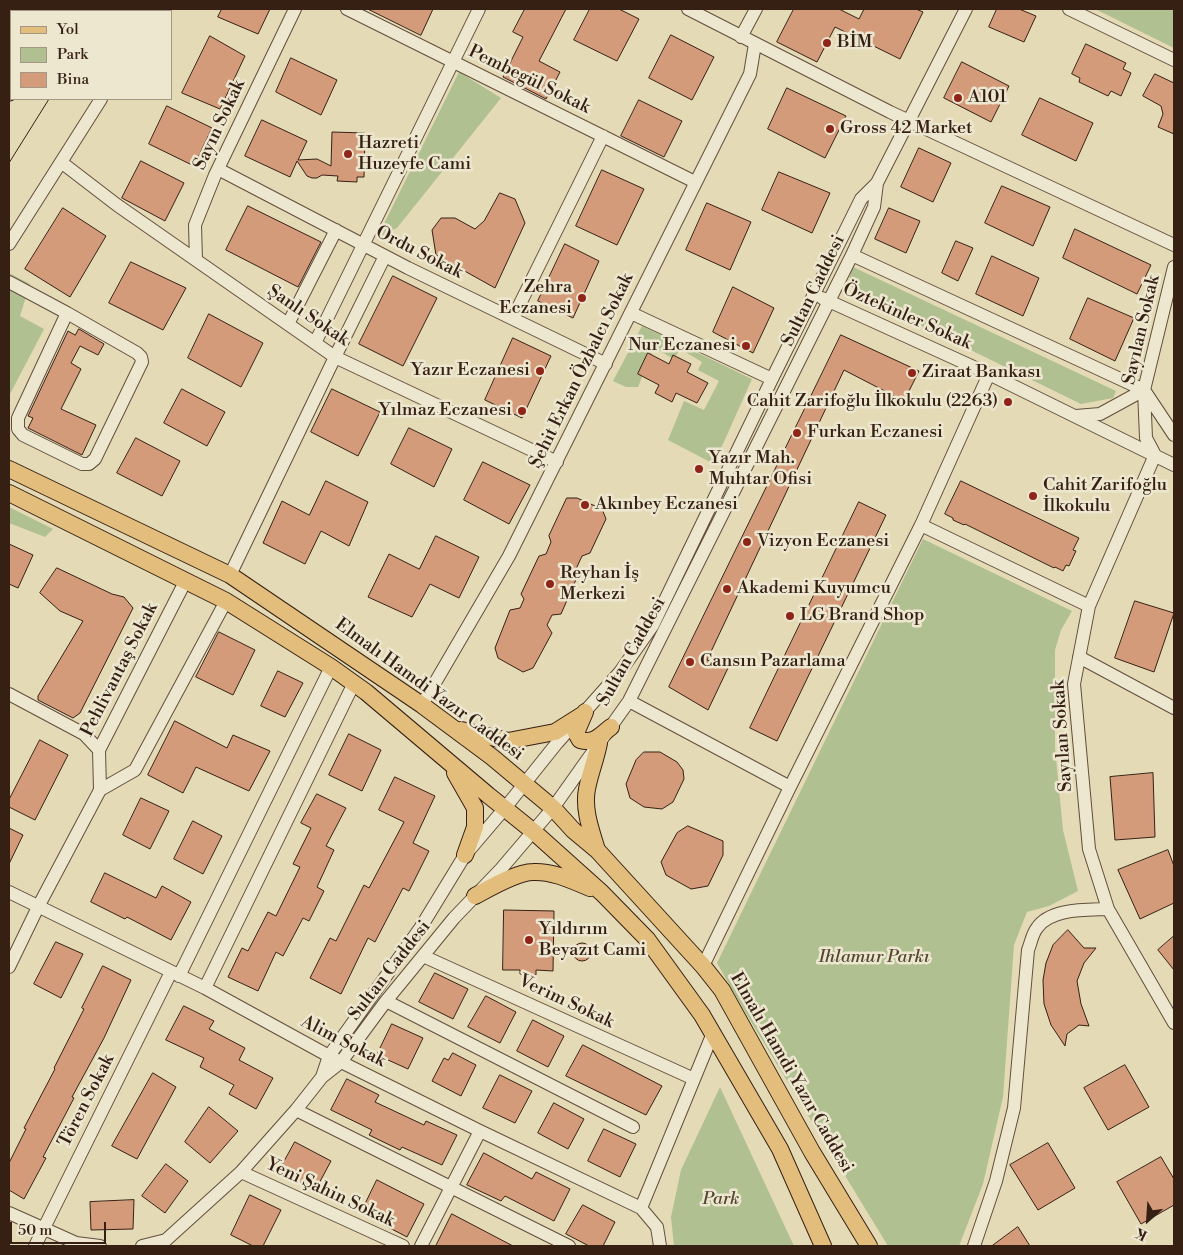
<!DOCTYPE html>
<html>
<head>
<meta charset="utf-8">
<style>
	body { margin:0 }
	#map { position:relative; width:1183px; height:1255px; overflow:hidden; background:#e4dab6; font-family:"Libre Bodoni",serif }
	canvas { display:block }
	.frame { position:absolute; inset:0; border:10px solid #362014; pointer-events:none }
	.legend { position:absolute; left:10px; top:10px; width:162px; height:90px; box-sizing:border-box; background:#ede7d0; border:1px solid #a49785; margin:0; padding:6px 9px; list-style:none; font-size:15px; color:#362014 }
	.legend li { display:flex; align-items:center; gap:10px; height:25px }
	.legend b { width:25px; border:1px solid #a49785 }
	.north { position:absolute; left:1123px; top:1195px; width:50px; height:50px; -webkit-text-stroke:4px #ede7d0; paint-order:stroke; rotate:206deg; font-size:14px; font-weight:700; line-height:20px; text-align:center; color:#362014 }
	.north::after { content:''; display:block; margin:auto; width:18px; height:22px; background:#362014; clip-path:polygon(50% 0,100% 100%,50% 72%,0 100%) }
	.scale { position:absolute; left:10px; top:1222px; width:96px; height:22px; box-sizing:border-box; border:2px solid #362014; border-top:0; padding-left:6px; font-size:15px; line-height:18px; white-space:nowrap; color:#362014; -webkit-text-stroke:4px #ede7d0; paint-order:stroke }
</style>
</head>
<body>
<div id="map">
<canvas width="1183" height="1255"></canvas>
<div class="frame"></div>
<ul class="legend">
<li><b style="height:6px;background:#e2bd7b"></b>Yol</li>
<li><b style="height:14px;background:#b1c091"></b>Park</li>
<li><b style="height:14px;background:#d49b7b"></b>Bina</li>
</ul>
<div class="north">K</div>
<div class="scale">50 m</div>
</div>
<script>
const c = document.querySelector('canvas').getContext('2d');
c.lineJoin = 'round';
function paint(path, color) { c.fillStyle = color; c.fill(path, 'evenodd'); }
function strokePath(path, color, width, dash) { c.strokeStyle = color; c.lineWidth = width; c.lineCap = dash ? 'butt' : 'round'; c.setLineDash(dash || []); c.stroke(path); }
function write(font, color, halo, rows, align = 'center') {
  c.font = font + ' "Libre Bodoni",serif'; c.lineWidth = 5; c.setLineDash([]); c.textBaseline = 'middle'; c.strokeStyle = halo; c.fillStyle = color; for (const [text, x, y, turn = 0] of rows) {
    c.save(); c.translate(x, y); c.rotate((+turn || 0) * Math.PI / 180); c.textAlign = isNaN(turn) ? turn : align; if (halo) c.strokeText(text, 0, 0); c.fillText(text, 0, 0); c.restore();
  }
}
const green = new Path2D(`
	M1095,9H1174V48Z
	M459,72L501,98L397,228L377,238Z
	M853,267L1116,391L1113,398L1081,404L858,295C849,285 847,280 853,267Z
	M9,273L30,284L20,316L44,329L9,396Z
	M642,326L752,379L714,464L668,440L684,401L704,410L719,381L698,370L702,362L680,349L674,359L654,348L638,387H626L613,381Z
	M9,507L53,529L45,537L9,523Z
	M923,539L1072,611L1061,630L1055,650V748L1063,830L1078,891L1049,906L1027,912L1014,945L1003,1097L983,1184L959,1246H888L742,1007L717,963Z
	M720,1087L794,1246H674L671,1217L681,1170Z`);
const building = new Path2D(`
	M222,9H270L258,34L218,17Z
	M368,9H433L421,35Z
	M525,9H566L539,61L560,72L546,99L503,77L523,37L513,32Z
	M590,9H619L639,19L617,61L574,40Z
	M794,9H839L859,19L864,9H916L923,12L900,59L835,27L817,62L777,42Z
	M997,9H1019L1036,16L1024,42L989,27Z
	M671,35L714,57L692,100L649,78Z
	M210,36L245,56L220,109L182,93Z
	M1086,44L1126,63L1123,69L1131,73L1121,96L1111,91L1108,96L1079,82L1080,78L1072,74Z
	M291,58L337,80L321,115L276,92Z
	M962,62L1009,86L991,122L944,98Z
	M1155,74L1174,83V134L1158,127L1163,114L1161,106L1143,96Z
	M787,88L846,116L825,158L768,129Z
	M1040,98L1093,123L1076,161L1022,135Z
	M639,100L682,121L664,157L621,136Z
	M167,106L212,128L194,166L149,144Z
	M262,120L307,141L298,160L317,159L331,166L332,132L365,133L364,177H357V182L337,181L338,176L322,175L317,178H312L307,176L297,161L290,177L245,156Z
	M919,148L951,163L933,202L901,187Z
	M141,161L184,183L165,221L122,198Z
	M602,170L644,189L617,245L576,226Z
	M779,172L830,193L812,233L762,210Z
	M1002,186L1050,207L1033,246L985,223Z
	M500,193L515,199L525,223L495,288L436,255L432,230L441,218H455L475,229L484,221Z
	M707,203L751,222L730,270L686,250Z
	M248,206L321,242L298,287L226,250Z
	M63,208L106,236L70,297L25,269Z
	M889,208L920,221L906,253L875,239Z
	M1075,229L1151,265L1137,294L1063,258Z
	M956,241L973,248L958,281L942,273Z
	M565,244L599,261L573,318L538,301Z
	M992,256L1039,278L1023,316L976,294Z
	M131,262L186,288L163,330L109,303Z
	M393,276L437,298L403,366L359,344Z
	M733,287L774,308L753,353L713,332Z
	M1088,298L1134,318L1115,361L1070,339Z
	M209,314L263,343L241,387L188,358Z
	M79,329L104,344L98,355L80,346L71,363L81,369L61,409L96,425L82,455L28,428L33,418L28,416L68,331L75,335Z
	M841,335L919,371L904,401L844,370L707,660L728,668L708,710L669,687Z
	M513,338L551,356L522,418L485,400Z
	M648,353L669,364L673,355L691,364L687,372L708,383L697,403L676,393L672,402L655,393L659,385L638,374Z
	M182,389L225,412L207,446L164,423Z
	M332,389L380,412L358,456L311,432Z
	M409,428L452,449L434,487L391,464Z
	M136,438L180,461L162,496L117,473Z
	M483,462L530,485L509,524L464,500Z
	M326,481L368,502L349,546L321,531L305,564L263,543L282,501L309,515Z
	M961,481L1079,538L1073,550L1076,551L1069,566L1066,565L1063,571L1055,567L1054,568L965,524L964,525L953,520V518L945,514Z
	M567,498H577L602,509L606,519L590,553L582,556L576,569L578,575L561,614L552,615L547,625L552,633L533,668L523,672L498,658L495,648L510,610L520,608L524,599L521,594L539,556L546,554L551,542L549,536Z
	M859,502L886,515L777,741L750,728Z
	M436,536L479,557L459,598L430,584L412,617L368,597L389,554L419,569Z
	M9,544L33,555L18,588L9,584Z
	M57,568L112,594L124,597L133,608L80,713L73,718L38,700V696L83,621L60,611L40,593Z
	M1135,601L1174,613L1154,672L1115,658Z
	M219,632L255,650L233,695L196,677Z
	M278,671L303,683L285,717L261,706Z
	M175,721L227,748L233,735L270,751L249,791L196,767L183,793L148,775Z
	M349,734L381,750L362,791L329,775Z
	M40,740L68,755L35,820L9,807V800Z
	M644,752H660L677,762L683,770L684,779L673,802L662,809L644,807L630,798L626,784L636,760Z
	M1153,773L1155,837L1115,840L1110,777Z
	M395,777L435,796L413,843L429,851L409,891L403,888L375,942L368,938L341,994L310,978L330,938L336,941L364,885L369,888L404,822L379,810Z
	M317,794L346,808L326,846L334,850L317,887L324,891L309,921L303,918L283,956L276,952L258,991L228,977L242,948L248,951L268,912L276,916L300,867L293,864L311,828L301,823Z
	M141,798L169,811L150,849L123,835Z
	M193,821L222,836L203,874L174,859Z
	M688,826L723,841V855L708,886L691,889L666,875L661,862L677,833Z
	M9,828L23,835L9,864Z
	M1168,850L1174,866V903L1140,919L1118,870Z
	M105,873L156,898L162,886L191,902L171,940L127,917L125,919L91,902Z
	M504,910L554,911L553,971L536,970V975L520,974V970H503Z
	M1068,930L1084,948H1096L1084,963L1077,981L1081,1004L1089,1026L1079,1025L1067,1034L1065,1046L1051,1025L1044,1004L1043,980L1046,963L1053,945Z
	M1174,936V970L1158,950Z
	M56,942L83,954L61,998L34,984Z
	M573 952a9 9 0 1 1 18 0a9 9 0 1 1-18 0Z
	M103,966L131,980L104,1038L72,1097L74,1098L43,1157L46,1158L24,1199L9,1190V1163L26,1129L24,1128L55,1069L54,1068L84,1009L82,1008Z
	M435,973L468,989L453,1019L419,1002Z
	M486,996L516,1012L500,1043L468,1027Z
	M184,1006L214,1021L209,1029L245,1048L239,1060L273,1078L256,1109L229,1094L234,1085L200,1067L204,1058L166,1040Z
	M533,1020L564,1036L548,1067L517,1051Z
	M392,1024L423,1038L408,1069L377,1055Z
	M583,1045L662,1086L646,1115L566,1076Z
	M453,1053L476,1065L461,1096L432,1081L444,1058L448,1060Z
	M1125,1065L1149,1107L1108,1130L1084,1088Z
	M153,1073L176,1087L137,1159L112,1146Z
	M500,1075L532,1091L515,1123L483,1108Z
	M347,1079L379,1095L375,1102L424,1125L426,1121L457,1135L442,1165L402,1147L400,1150L369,1135L372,1130L331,1110Z
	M554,1103L584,1119L568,1149L538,1133Z
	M209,1107L238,1131L210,1163L185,1142Z
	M604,1129L636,1144L620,1177L588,1161Z
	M295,1142L331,1161L316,1189L278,1173Z
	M1048,1143L1075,1188L1038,1210L1010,1165Z
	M484,1153L532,1179L536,1172L570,1189L554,1221L505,1196L501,1201L467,1185Z
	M1161,1157L1174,1179V1205L1141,1224L1117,1182Z
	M166,1164L188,1181L165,1213L142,1196Z
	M377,1180L424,1204L407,1237L361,1213Z
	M250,1195L281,1210L263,1246H253L231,1235Z
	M134,1200L133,1229L91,1230L90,1202Z
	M583,1205L615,1222L603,1246H589L566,1234Z
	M452,1214L513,1246H436Z
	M1018,1227L1030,1246H992Z`);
const minor = new Path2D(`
	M347,9L695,182
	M688,9L890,112L1174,245
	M1069,9L1174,60
	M156,11L157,9
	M741,37L756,9
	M61,162L117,205L335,357L557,462
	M218,169L408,268L606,364
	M9,244L101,99
	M852,255L1144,390
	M196,260L195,225L215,175L295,9
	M1174,267L1144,390L1146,438L1155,455L1089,606L1074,684L1089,849L1108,909L1174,1023
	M9,282L67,313L18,418V429L23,435L82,464H89L95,459L142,362L141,357L137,353L67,313
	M822,298L989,374L1174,465
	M631,313L772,379
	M513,318L603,136
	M288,324L336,230
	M315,343L479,9
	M1076,416L1100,414L1144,390L1174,435
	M921,525L1089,606
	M230,575L335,357L385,256
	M1079,657L1174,708
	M9,694L84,734L99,750
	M629,701L790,787
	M422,705L509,556L750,74L755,44
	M100,790L135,770L226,601
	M9,892L205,988L329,1056L480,1131L641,1208L657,1227L660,1246
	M423,956L694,1079
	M703,966L790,787L921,525L989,374
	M9,967L38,907L100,790L99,750L186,580
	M179,976L331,667
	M205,988L354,683
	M386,1001L633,1127
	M322,1077L329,1056L421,927L465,855L505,808L557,743L620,672L653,625L772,379L861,199L877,183L966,9
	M296,1110L569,1246
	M241,1172L403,1246
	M641,1208L713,1033
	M9,1213L76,1243L100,1246
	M35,1246L171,972
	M142,1246L166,1240L241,1172L296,1110L322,1077L341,1062L386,1001L454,918L501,869L553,808L629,701L852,255L874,207L877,183
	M421,1246L480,1131
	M974,1246L996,1181L1014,1108L1028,950C1031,943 1032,934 1037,928C1050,908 1087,910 1108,909`);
const major = new Path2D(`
	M9,469L230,575L422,705L492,757L553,808L573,830L597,850L703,966L722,990L812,1152L869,1246
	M9,493L226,601L331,667L366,692L488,795L534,832L602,893L647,939L702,1015L780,1149L823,1246
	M585,712L576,733L580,740C595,744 600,735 611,727
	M461,730L508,741L555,732L582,715
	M455,773L475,808V827L465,855
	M597,850C591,830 583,809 587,789C590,773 596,759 599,743
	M475,896C490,888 517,872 533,872C553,871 573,881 590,888`);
const highway = new Path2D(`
	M39,11L41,9
	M58,11L60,9
	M9,16L11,12
	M9,59L11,55
	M9,91L11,87`);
const tram = new Path2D(`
	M97,11L98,9
	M9,163L49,99`);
const markers = [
	[827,43,5,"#8f2418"],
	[958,98,5,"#8f2418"],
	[830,129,5,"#8f2418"],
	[348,154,5,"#8f2418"],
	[582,298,5,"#8f2418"],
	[746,346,5,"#8f2418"],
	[540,371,5,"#8f2418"],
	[912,373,5,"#8f2418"],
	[1008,402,5,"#8f2418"],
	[522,411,5,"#8f2418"],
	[797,433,5,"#8f2418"],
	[699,469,5,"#8f2418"],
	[1033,496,5,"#8f2418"],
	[585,505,5,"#8f2418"],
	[747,542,5,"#8f2418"],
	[550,584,5,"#8f2418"],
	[727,589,5,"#8f2418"],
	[790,616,5,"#8f2418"],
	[690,662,5,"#8f2418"],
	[529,940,5,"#8f2418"]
];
const poiNames = [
	["BİM",837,43],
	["A101",968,98],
	["Gross 42 Market",840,129],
	["Hazreti",358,144],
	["Huzeyfe Cami",358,165],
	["Zehra",572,288,"right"],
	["Eczanesi",572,309,"right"],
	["Nur Eczanesi",736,346,"right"],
	["Yazır Eczanesi",530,371,"right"],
	["Ziraat Bankası",922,373],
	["Cahit Zarifoğlu İlkokulu (2263)",998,402,"right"],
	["Yılmaz Eczanesi",512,411,"right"],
	["Furkan Eczanesi",807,433],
	["Yazır Mah.",709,459],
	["Muhtar Ofisi",709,480],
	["Cahit Zarifoğlu",1043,486],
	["İlkokulu",1043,507],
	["Akınbey Eczanesi",595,505],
	["Vizyon Eczanesi",757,542],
	["Reyhan İş",560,574],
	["Merkezi",560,595],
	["Akademi Kuyumcu",737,589],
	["LG Brand Shop",800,616],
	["Cansın Pazarlama",700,662],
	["Yıldırım",539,930],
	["Beyazıt Cami",539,951]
];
const streetNames = [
	["Pembegül Sokak",529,80,26],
	["Sayın Sokak",220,125,-65],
	["Ordu Sokak",419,253,27],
	["Sultan Caddesi",814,291,-64],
	["Şanlı Sokak",308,316,34],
	["Öztekinler Sokak",907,317,24],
	["Sayılan Sokak",1142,330,-77],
	["Şehit Erkan Özbalcı Sokak",582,371,-64],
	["Sultan Caddesi",632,652,-61],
	["Pehlivantaş Sokak",120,670,-63],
	["Elmalı Hamdi Yazır Caddesi",429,690,36],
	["Sayılan Sokak",1063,736,-94],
	["Sultan Caddesi",390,971,-52],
	["Verim Sokak",566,1002,25],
	["Alim Sokak",343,1042,27],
	["Elmalı Hamdi Yazır Caddesi",791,1073,60],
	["Tören Sokak",87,1101,-63],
	["Yeni Şahin Sokak",330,1193,25]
];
const parkNames = [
	["Ihlamur Parkı",874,958],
	["Park",721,1200]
];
paint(green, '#b1c091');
paint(building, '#d49b7b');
strokePath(building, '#362014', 1);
strokePath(minor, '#624e3c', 14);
strokePath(major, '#362014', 18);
strokePath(highway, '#362014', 21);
strokePath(minor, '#ede7d0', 12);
strokePath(major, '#e2bd7b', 16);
strokePath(highway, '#e2bd7b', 19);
strokePath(tram, '#362014', 1);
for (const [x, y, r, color] of markers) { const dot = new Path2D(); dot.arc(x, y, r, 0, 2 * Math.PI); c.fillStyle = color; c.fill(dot); strokePath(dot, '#ede7d0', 2); }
write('18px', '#362014', '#ede7d0', poiNames, 'left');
write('18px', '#362014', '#ede7d0', streetNames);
write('italic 18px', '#554833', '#ede7d0', parkNames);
</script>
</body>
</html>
